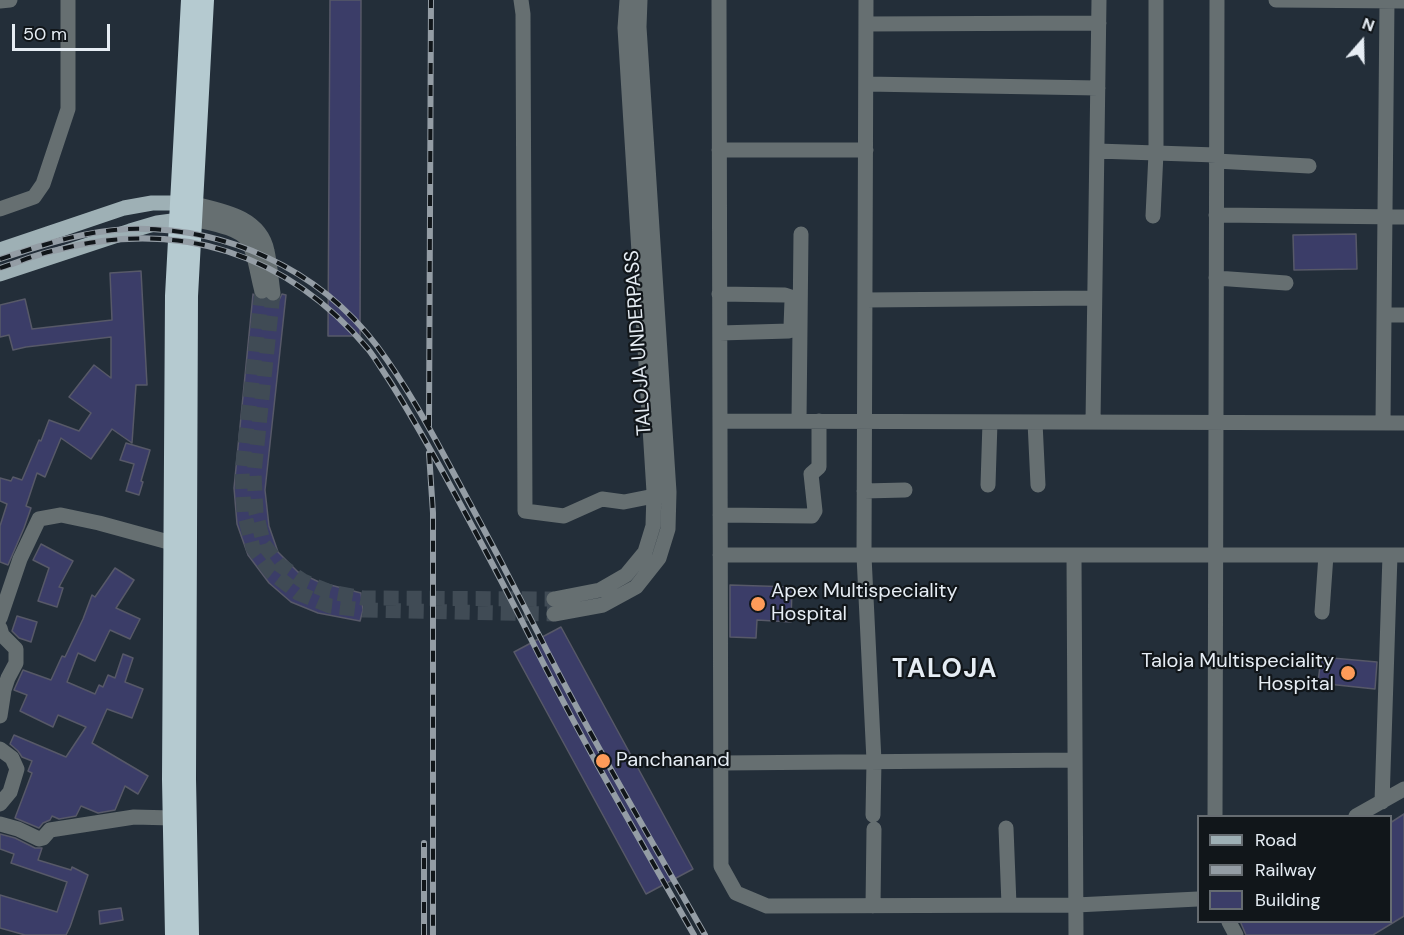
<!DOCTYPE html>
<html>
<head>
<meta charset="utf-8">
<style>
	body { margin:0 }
	#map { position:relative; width:1404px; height:935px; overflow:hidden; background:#232e39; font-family:"DM Sans",sans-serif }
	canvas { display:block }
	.legend { position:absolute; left:1197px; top:815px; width:195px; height:108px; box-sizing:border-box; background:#11161a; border:2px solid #666c71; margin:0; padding:8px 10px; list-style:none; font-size:18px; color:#e6edf4 }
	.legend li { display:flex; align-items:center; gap:12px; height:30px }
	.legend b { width:30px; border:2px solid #666c71 }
	.north { position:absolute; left:1332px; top:12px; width:60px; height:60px; -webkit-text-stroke:4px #11161a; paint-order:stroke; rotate:20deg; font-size:16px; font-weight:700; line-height:24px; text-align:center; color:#e6edf4 }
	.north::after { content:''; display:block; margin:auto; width:21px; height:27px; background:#e6edf4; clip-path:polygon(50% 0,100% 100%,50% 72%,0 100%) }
	.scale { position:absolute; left:12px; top:24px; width:98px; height:27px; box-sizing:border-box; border:3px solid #e6edf4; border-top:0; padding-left:8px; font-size:18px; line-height:21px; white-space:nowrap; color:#e6edf4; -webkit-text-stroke:4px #11161a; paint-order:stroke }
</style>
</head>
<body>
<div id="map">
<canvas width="1404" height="935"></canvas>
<ul class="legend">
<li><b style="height:8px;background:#9eb0b5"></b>Road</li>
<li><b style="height:8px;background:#949da5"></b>Railway</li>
<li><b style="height:16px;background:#3b3d68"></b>Building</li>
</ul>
<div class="north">N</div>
<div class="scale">50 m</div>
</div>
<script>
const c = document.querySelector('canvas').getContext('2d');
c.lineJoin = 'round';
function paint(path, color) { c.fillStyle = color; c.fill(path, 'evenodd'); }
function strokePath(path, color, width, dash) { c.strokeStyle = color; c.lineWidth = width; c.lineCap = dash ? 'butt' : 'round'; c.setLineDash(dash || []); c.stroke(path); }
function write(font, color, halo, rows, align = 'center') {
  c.font = font + ' "DM Sans",sans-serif'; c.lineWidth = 4.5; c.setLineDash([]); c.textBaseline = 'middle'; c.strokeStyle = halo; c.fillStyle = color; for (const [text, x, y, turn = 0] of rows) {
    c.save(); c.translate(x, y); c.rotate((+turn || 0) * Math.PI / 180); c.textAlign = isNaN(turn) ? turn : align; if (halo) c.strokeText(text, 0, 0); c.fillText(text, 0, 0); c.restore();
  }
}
const building = new Path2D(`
	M330,0H361L360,336H328Z
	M1356,234L1357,269L1294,270L1293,235Z
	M141,271L147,385H136L132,443L112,429L91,459L61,438L45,477L37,473L26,506L31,508L24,528L8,565L0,562V526L7,504L0,501V478L11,481L13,477L22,480L39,440L41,441L49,420L79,431L91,413L69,397L94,365L111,378V337L26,347L13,350L9,335L0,337V305L25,299L32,329L112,320L110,273Z
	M253,294L259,300H266L274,303L279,300L282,294L286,295L265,490L269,526L278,552L298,572L319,582L361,593L363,610L360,621L318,613L291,602L269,583L248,555L237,524L234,488Z
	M126,443L150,450L141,481L143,482L139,495L126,491L134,464L120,460Z
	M41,544L73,561L59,587L63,588L57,607L38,601L49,568L33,560Z
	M115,568L134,580L116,608L140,619L130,639L110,630L95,661L78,653L67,682L95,694L99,685L103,687L108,675L115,678L123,654L133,658L125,682L143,689L132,718L107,709L92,743L148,776L138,794L125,786L115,810L98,813L81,806L76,816L59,819L52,816L50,820L43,823L39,828L15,818L32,773L28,771L32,761L22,757L18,751L10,744L14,735L66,757L86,727L58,715L53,727L20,711L27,695L14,690L23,670L51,680L62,656L65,657L83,619L92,595L95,597Z
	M730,585L792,587L791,622L757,620L756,638L730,637Z
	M17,616L37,622L31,642L19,638L12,631Z
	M561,627L693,869L646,894L514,652Z
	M1321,657L1377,662L1375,689L1318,683Z
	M1404,814V916L1373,935H1246L1240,921H1390V823Z
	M0,834L15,838L35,848H42L38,860L71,870L72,867L88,875L70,927L66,935H25L0,928V895L57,912L67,882L11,863L14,854L0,849Z
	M121,908L123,920L100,924L99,911Z`);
const minorTunnel = new Path2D(`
	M262,291L242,472L244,512L253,548L271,572L298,593L330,606L363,610L554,614
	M273,293L254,473L256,513L264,545L280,565L303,581L330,592L363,598L554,599`);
const minor = new Path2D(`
	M521,0L523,14L525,511L564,516L602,499L624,502L654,496
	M719,0L721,866L736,893L767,906L1076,905L1198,899
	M866,0L864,556L874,761L873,815
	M1276,0L1404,1
	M0,1L10,0
	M866,24L1099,23
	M866,84L1098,88
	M719,150H866
	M1097,151L1216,155
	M1216,161L1309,166
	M194,204C223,211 260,217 267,251C270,264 271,279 273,293
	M0,209L34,197L43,184L68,109V0
	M1216,215L1404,217
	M1153,216L1156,153V0
	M193,219C209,223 239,227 248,241C255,252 258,278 262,291
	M1216,278L1286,283
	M719,294L785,295L791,297L792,300L791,327L789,331L720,333
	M865,300L1094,298
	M1384,315H1404
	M720,421L1404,423
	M799,421L801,234
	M1035,422L1038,485
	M1093,422L1099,0
	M1383,423L1387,1
	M988,485L990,422
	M864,491L905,490
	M720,515L812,516L815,511L811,474L819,467V421
	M720,555H1404
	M1074,555L1076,935
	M554,599L600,590L626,575L645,552L653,526L654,492L625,28L627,0
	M1322,612L1326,555
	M554,614L603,605L636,587L659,558L668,529L669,492L639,27L640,0
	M0,618L20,559L39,519L61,515L99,523L172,543
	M0,628L2,635L16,649V663L8,678L4,690L0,716
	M0,749L12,758L17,769L10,792L0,804
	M721,763L1075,760
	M1382,802L1390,555
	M1215,816L1217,0
	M1356,816L1404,789
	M0,824L18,829L39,839L43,838L50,830L134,817L172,818
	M1006,828L1009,905
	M873,906L874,829
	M1229,922L1236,935`);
const major = new Path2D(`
	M0,250L124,208L152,203H191
	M0,274L130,231L157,223L187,219`);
const highway = new Path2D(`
	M174,935L171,779L174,296L190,0
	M190,935L187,779L189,296L205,0`);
const rail = new Path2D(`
	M0,259C42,245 84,231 128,229C224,226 318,268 377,346C406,385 430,429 453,472C483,527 512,582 540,637C591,738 649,836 705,935
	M0,268C19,262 37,254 57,250C178,218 287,253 368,349C376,359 382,370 389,380C409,411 426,442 444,474C474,529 504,585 532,641C582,741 639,838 694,935
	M429,426L431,0
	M429,453L433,513V935
	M424,935V843`);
const markers = [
	[758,604,8,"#fe9b59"],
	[1348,673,8,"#fe9b59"],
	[603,761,8,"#fe9b59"]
];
const streetNames = [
	["TALOJA UNDERPASS",639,343,-94]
];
const poiNames = [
	["Apex Multispeciality",771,592],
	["Hospital",771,615],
	["Taloja Multispeciality",1334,662,"right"],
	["Hospital",1334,685,"right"],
	["Panchanand",616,761]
];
const districtNames = [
	["TALOJA",945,670]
];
paint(building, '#3b3d68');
strokePath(building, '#575968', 1.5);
strokePath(minorTunnel, '#404b55', 15, [15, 8]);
strokePath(minor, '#666f71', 15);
strokePath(major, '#9eb0b5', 15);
strokePath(highway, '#b5cad0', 18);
strokePath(rail, '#949da5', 6);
strokePath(rail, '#11161a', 4, [11]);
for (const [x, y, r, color] of markers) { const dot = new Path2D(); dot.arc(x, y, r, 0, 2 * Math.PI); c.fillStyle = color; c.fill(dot); strokePath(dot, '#11161a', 2); }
write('20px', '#e6edf4', '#11161a', streetNames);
write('20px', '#e6edf4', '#11161a', poiNames, 'left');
c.letterSpacing = '1.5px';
write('bold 26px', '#e6edf4', '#11161a', districtNames);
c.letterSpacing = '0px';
</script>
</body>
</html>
